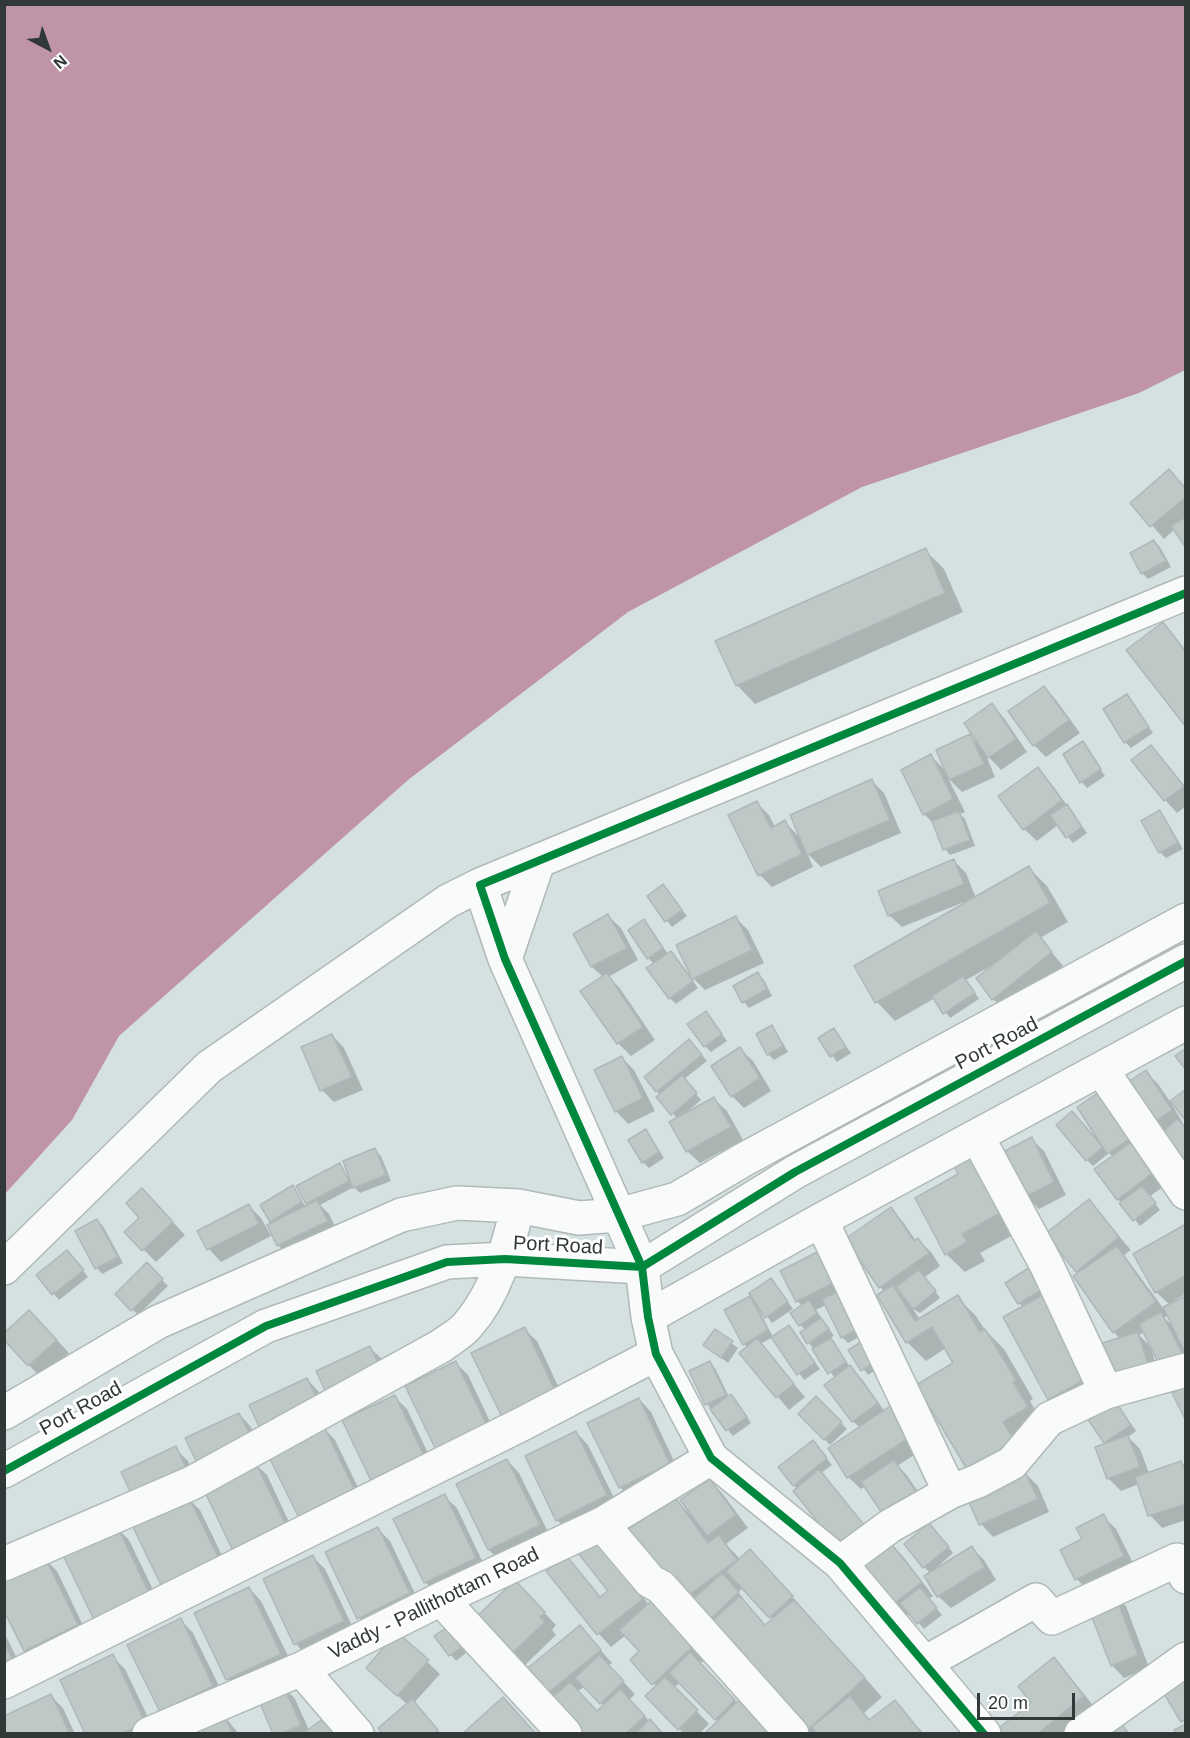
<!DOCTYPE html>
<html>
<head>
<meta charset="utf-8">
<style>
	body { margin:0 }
	#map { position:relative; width:1190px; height:1738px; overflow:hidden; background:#d5e1e0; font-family:Helvetica,sans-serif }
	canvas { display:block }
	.frame { position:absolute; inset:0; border:6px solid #313938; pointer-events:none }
	.north { position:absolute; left:18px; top:18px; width:60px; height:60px; -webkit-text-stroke:4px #fff; paint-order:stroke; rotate:139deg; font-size:16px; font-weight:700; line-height:24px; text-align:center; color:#313938 }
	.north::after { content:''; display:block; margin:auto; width:21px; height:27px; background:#313938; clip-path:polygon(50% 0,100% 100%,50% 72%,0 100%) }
	.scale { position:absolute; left:977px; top:1693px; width:98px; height:27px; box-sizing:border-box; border:3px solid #313938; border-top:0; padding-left:8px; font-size:18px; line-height:21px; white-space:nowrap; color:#313938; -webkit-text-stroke:4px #fff; paint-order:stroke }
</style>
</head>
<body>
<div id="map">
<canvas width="1190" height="1738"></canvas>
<div class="frame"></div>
<div class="north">N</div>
<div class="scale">20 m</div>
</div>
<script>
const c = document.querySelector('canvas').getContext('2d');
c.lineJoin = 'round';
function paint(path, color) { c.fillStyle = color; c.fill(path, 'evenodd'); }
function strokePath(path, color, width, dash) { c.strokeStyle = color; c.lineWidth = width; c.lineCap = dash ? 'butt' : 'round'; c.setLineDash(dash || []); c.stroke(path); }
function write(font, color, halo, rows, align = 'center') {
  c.font = font + ' Helvetica,sans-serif'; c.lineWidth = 6; c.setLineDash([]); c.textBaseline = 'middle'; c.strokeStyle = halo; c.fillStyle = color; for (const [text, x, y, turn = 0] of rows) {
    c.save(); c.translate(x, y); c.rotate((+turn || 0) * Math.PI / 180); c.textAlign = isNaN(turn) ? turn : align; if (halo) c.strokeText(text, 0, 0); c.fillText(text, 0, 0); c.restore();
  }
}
const water = new Path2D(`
	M5,4L1185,5V370L1139,393L862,487L628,612L408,780L119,1036L72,1120L5,1194Z`);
const shadow = new Path2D(`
	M1169,471L1186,488V545L1175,529L1164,539L1132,503Z
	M1154,541L1160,547L1171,567L1148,579L1142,573L1132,554Z
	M925,550L944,569L963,612L755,704L737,685Z
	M1044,688L1056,700L1080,733L1046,757L1034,745Z
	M1127,695L1153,733L1131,748L1125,742Z
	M992,705L1004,718L1027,752L1001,770L985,753L995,777L962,792L948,778L965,812L960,814L965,819L975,846L950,855L945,849L935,825L924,814L931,756L946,771L970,736L977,743L979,742Z
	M1083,743L1105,776L1087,788L1082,782Z
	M1151,747L1186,787V806L1177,813L1165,800Z
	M1037,769L1050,782L1087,833L1073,843L1058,825L1037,841L1024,829Z
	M872,781L884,793L901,833L821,867L807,853L813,867L772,887L760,875L757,803L769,815L775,827L785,822L801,839Z
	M1159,812L1165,818L1183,849L1166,858L1160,852Z
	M954,861L966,873L976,898L1029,868L1047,886L1068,922L1040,938L1063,966L1005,1011L993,999L991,966L966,980L979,999L950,1018L935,998L895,1021L877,1002L969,902V900L902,927L889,915Z
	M663,886L687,916L672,927L667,921Z
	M608,916L621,928L638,960L608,977L619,987L655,1040L631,1056L619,1044L583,991L603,977L592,967L575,934Z
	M736,918L748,930L764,963L705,990L693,978Z
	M644,921L668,954L671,952L676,958L698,988L676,1004L670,998L654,964L648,958Z
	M758,974L764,980L772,996L749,1008L744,1002Z
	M706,1013L727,1041L711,1052L705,1046Z
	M772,1027L777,1033L788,1052L774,1060L768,1054Z
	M834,1030L851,1053L837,1062L820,1039Z
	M332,1035L344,1048L363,1090L334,1102L322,1090Z
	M695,1047L707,1061L684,1079L701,1100L688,1111L689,1113L714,1099L727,1111L743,1140L700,1163L687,1151L677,1119L657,1091Z
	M740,1049L753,1061L771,1091L744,1108L732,1096Z
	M622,1058L634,1070L655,1111L628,1124L616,1111Z
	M1146,1072L1158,1084L1171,1103L1186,1091L1171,1103L1183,1123L1156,1142Z
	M1114,1104L1170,1182L1150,1196L1160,1210L1140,1226L1118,1199L1113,1157L1109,1153L1093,1166L1087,1160L1078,1119L1105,1151Z
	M646,1131L651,1137L664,1158L649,1168L643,1162Z
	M1031,1139L1044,1151L1066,1195L1039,1209L1027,1197Z
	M375,1150L381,1156L391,1181L360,1193L354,1187L320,1205L329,1214L339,1234L290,1258L278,1245L273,1223L271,1221L292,1187L306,1207L310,1206L307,1203L339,1165L349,1178Z
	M960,1175L1022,1230L980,1253L985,1261L965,1272L946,1254Z
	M1088,1201L1131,1250L1124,1255L1163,1308L1170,1305L1156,1292L1186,1226V1294L1175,1300L1176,1302L1186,1298V1372L1151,1348L1163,1389L1114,1332L1077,1271ZM1168,1315L1173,1326L1164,1318ZM1144,1332L1152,1348L1139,1335Z
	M154,1202L185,1235L156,1262L126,1232Z
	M249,1206L261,1218L271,1236L221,1262L209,1249L199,1231Z
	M891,1209L903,1222L916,1241L918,1240L931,1252L940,1266L925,1277L940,1298L920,1313L913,1309L920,1320L957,1297L976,1316L985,1330L1004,1349L1033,1399L1030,1401L1045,1426L1020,1441L1034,1464L1016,1475L1025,1473L1038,1486L1049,1512L993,1537L981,1524L969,1499L989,1490L955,1364L946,1348L926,1361L907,1342L885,1292L880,1287Z
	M97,1221L103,1226L123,1263L102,1274L97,1268L77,1231Z
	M817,1254L829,1266L870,1331L848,1343L842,1337L826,1305L816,1310L834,1336L829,1338L836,1345L851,1369L862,1379L885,1412L922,1450L897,1466L906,1474L932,1512L866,1486L861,1489L848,1477L860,1428L853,1421L835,1378L809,1343L806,1330L800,1325L803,1306L797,1301Z
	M73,1258L88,1277L59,1300L38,1275Z
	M147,1265L168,1286L138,1315L117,1294Z
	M1032,1268L1099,1372L1067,1418L1049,1400L1005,1317L1023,1307L1019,1303Z
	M771,1279L793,1309L772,1323L760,1307L758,1308L773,1337L789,1327L820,1369L804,1380L773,1337L760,1344L805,1397L789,1410L741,1353L748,1347L744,1344L750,1298L758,1304Z
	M42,1324L69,1353L41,1378L4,1338Z
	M524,1329L537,1341L566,1403L503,1416Z
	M715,1331L738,1348L728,1363L711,1350Z
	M370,1348L383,1360L342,1411Z
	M850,1351L883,1365L868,1375Z
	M710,1362L715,1368L729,1397L731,1396L737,1402L751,1423L733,1436L707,1404L691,1372Z
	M456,1363L468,1375L500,1443L452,1466Z
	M307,1379L319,1392L331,1418L275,1444Z
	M395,1397L407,1409L437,1472L387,1496Z
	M816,1398L847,1429L830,1445L800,1414Z
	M639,1399L651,1412L681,1476L632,1500L620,1487Z
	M1114,1401L1136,1431L1128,1437L1140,1449L1149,1473L1181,1462L1186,1467V1520L1162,1528L1150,1515L1139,1484L1121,1491L1108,1478L1107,1444L1105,1442Z
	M239,1414L251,1427L263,1452L211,1476Z
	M323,1427L335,1440L367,1506L301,1520Z
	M576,1432L588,1445L619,1508L569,1532L557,1520Z
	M175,1448L188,1461L200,1485L147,1510Z
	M818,1448L832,1465L821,1473L883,1548L889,1543L902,1555L933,1596L929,1599L942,1615L924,1629L910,1613L896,1625L794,1485Z
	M507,1460L519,1473L551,1538L501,1562L489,1550Z
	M254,1463L267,1475L298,1541L248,1565Z
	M709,1481L722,1493L748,1528L726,1544L741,1560L763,1564L882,1697L864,1713L871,1721L895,1702L924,1734H799L660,1579L674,1498L691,1515ZM743,1588L773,1620L766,1626L742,1601L744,1599L738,1592Z
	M444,1496L457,1508L487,1571L438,1595L426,1583L395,1519Z
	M188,1498L200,1510L230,1572L176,1598Z
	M1103,1516L1116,1529L1136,1569L1089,1592L1077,1579L1062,1551L1084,1540Z
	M117,1528L129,1540L161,1606L108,1632Z
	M378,1529L390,1541L421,1606L371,1630L359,1618Z
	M935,1531L953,1553L935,1569L936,1570L972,1548L984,1560L996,1580L951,1608L938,1596L931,1574L924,1567Z
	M608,1553L649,1605L712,1652L700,1664L738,1704L719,1722L680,1682L674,1688L709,1724L699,1734H684L647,1696L657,1687L632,1660L641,1651L626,1635L611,1647L599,1634L548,1571L566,1557L601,1598L610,1591Z
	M313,1557L325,1569L356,1634L308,1657L296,1644L265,1580Z
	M44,1558L57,1571L89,1638L38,1663L25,1651L4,1608Z
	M515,1582L556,1625L552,1630L556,1635L523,1667L510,1655Z
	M249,1588L261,1601L293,1666L240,1692L228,1679L196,1613Z
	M1113,1594L1126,1606L1149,1668L1124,1678L1112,1665Z
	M181,1620L193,1633L225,1698L161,1711Z
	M580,1627L612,1663L608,1666L635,1694L629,1700L662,1734H576L544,1696ZM585,1686L604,1706L597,1712L578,1691Z
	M4,1632L24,1673L4,1683Z
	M398,1634L440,1674L414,1703L441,1734H385L408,1705L380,1680Z
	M452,1635L466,1653L456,1661L436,1637Z
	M112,1656L125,1669L156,1734H87Z
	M1054,1659L1066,1672L1096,1709L1065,1734H1001L1033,1703Z
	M283,1686L295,1699L309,1730L324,1720L337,1734H274Z
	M50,1695L63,1708L75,1734H5Z
	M224,1716L239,1734H206Z`);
const building = new Path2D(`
	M1169,469L1186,489V497L1150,527L1130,503Z
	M1186,517V548L1171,526Z
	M1154,540L1166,561L1141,574L1130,553Z
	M926,548L945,593L736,686L715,641Z
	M1163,622L1186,652V727L1126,650Z
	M1044,686L1069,720L1033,746L1008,711Z
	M1127,694L1149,727L1124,743L1103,709Z
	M992,703L1016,739L988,758L964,723Z
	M970,734L984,764L949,780L936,750Z
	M1083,741L1101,769L1080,783L1063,754Z
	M1151,745L1184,786L1164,801L1131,760Z
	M931,754L953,799L923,815L901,770Z
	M1038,767L1062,800L1023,830L998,796Z
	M872,779L890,820L807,855L790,815Z
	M757,801L771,828L785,820L802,854L758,876L728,815Z
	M1067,804L1082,827L1066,838L1050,815Z
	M1160,810L1178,843L1159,853L1141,821Z
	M959,811L970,840L943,850L932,821Z
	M954,859L964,884L888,916L878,891Z
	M1029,866L1050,903L875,1003L854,966Z
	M663,884L682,910L665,922L647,896Z
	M608,914L627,948L591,967L573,934Z
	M736,916L752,950L692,979L676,945Z
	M644,919L663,948L647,959L628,930Z
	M1036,931L1052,952L992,1000L976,978Z
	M671,951L693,981L669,999L646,968Z
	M758,972L767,989L742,1003L733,986Z
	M607,973L643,1027L617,1044L580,991Z
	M963,976L975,993L943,1014L932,996Z
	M706,1011L722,1034L704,1047L687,1024Z
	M772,1025L783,1046L767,1055L756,1034Z
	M834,1028L846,1047L830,1057L818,1038Z
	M332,1034L352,1077L320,1091L301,1047Z
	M689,1039L702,1055L656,1092L644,1077Z
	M740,1047L760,1078L731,1097L711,1066Z
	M1186,1048V1070L1175,1056Z
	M622,1056L643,1098L615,1112L594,1070Z
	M1146,1070L1172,1110L1145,1128L1119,1088Z
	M682,1075L697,1093L671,1115L656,1097Z
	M1186,1089V1121L1170,1101Z
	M1102,1090L1132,1137L1107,1154L1077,1107Z
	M714,1097L731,1127L686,1152L669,1122Z
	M1072,1111L1103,1147L1086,1161L1056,1125Z
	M1177,1119L1186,1128V1166L1153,1141Z
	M646,1129L659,1152L642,1163L628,1140Z
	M1032,1137L1054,1182L1025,1197L1003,1152Z
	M1137,1138L1159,1168L1117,1200L1094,1169Z
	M967,1142L1004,1211L962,1234L967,1242L945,1255L915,1198L958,1174L947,1153Z
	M375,1148L386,1175L353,1188L343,1161Z
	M340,1163L349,1181L306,1204L296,1186Z
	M293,1185L302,1202L270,1222L260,1205Z
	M1142,1186L1156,1203L1133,1221L1119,1203Z
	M142,1188L173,1222L142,1251L124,1232L139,1218L126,1203Z
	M1089,1199L1119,1237L1076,1272L1045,1234Z
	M317,1200L328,1221L277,1246L267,1225Z
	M249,1204L259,1224L207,1250L197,1231Z
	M891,1207L914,1241L918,1238L929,1253L879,1288L845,1239Z
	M97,1219L118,1257L95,1269L75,1231Z
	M1186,1224V1275L1155,1293L1133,1254Z
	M1117,1246L1156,1302L1113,1333L1073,1276Z
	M67,1250L84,1270L52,1295L36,1275Z
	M817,1252L833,1283L796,1302L780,1271Z
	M147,1262L163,1279L131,1311L115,1294Z
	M1032,1266L1045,1288L1018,1304L1005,1283Z
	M919,1270L936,1291L913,1309L896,1287Z
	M771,1278L788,1302L765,1318L749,1293Z
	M893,1285L915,1321L958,1295L980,1332L985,1329L1016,1380L1013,1382L1028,1407L1003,1422L1017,1445L970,1474L916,1385L953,1363L932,1327L906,1343L877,1295Z
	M846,1288L865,1325L841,1338L822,1299Z
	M1048,1292L1091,1376L1048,1400L1003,1317Z
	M750,1296L768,1330L743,1345L724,1310Z
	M1186,1296V1355L1163,1307Z
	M809,1300L817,1313L799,1326L790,1313Z
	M29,1310L57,1340L28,1366L4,1340V1333Z
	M1161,1312L1183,1355L1160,1366L1139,1324Z
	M821,1318L829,1329L807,1344L800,1332Z
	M789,1325L815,1363L797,1375L771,1337Z
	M525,1327L555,1391L502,1417L471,1353Z
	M715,1329L733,1341L721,1358L703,1345Z
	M1138,1332L1152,1377L1112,1385L1099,1344Z
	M757,1338L794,1384L776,1398L739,1353Z
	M831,1338L846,1362L828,1374L812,1349Z
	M866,1339L879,1359L861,1371L848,1350Z
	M370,1346L383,1374L329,1399L316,1371Z
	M456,1361L489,1430L438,1454L405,1386Z
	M710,1361L726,1395L705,1405L689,1371Z
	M850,1365L878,1403L852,1422L824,1385Z
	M307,1378L320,1406L262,1433L249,1405Z
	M1186,1386V1421L1172,1393Z
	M731,1394L747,1417L726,1431L710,1409Z
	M395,1395L426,1460L373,1485L342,1420Z
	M816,1396L842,1422L824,1440L798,1414Z
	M639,1398L670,1464L619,1488L587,1423Z
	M1114,1399L1131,1425L1104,1443L1087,1418Z
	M890,1406L910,1437L847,1478L828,1448Z
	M239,1413L252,1439L198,1465L185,1438Z
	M323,1425L356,1493L300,1520L267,1453Z
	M576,1431L607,1495L556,1521L525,1456Z
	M1128,1435L1140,1467L1107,1479L1095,1447Z
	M813,1440L827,1458L793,1486L778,1467Z
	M176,1446L188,1472L133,1498L121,1472Z
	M507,1459L540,1525L488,1550L456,1484Z
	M894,1460L921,1499L888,1522L861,1482Z
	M255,1461L287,1528L234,1553L202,1486Z
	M1181,1461L1186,1473V1504L1148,1516L1135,1477Z
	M819,1469L873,1536L846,1557L793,1491Z
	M1025,1472L1038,1499L979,1525L967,1498Z
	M710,1479L736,1515L707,1536L680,1500Z
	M445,1494L476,1558L424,1583L393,1519Z
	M188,1496L219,1559L162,1587L131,1523Z
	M674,1496L708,1543L719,1535L737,1560L686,1597L669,1572L659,1580L625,1532Z
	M1104,1514L1124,1556L1075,1580L1060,1550L1082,1539L1076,1528Z
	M929,1523L949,1547L923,1568L904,1544Z
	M117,1526L149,1593L94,1620L62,1553Z
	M378,1527L410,1593L357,1619L325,1552Z
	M596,1539L643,1599L597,1635L546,1571L566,1555L600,1597L608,1591L578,1553Z
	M889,1541L922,1582L882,1613L861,1563Z
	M972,1546L985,1567L937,1597L924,1576Z
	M750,1549L793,1596L769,1618L726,1571Z
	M313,1555L344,1621L294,1645L263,1579Z
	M45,1557L78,1625L24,1651L4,1611V1576Z
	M722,1573L739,1592L706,1623L689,1603Z
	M515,1580L545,1612L540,1617L545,1622L509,1656L474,1619Z
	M249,1587L281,1654L226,1680L194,1613Z
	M920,1587L937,1608L917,1624L900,1603Z
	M1114,1592L1138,1655L1111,1666L1086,1602Z
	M659,1594L701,1639L652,1685L630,1660L639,1651L619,1630Z
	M740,1596L765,1625L794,1600L865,1678L803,1734L703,1629Z
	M181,1618L213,1686L160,1712L127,1645Z
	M580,1625L601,1650L543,1697L523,1672Z
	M447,1627L462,1647L449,1656L434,1636Z
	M397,1632L429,1660L397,1696L366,1668Z
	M4,1643L13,1660L4,1664Z
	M690,1652L735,1700L715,1720L669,1673Z
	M113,1654L145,1722L122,1734H85L60,1680Z
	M599,1655L624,1681L600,1704L575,1678Z
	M1054,1657L1084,1696L1037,1734H999L996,1730L1031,1703L1018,1686Z
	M1186,1672V1719L1181,1722L1160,1687Z
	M665,1677L698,1710L678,1730L645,1696Z
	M570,1682L597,1711L620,1689L645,1716L625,1734H574L546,1703Z
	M283,1685L301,1725L281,1734H273L257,1696Z
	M51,1694L70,1734H4V1716Z
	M850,1696L869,1720L895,1700L920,1731L916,1734H817L812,1727Z
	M503,1697L536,1734H462Z
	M412,1699L438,1730L435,1734H383L378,1728Z
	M740,1699L773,1734H704Z
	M224,1715L233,1734H204L201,1725Z
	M324,1718L335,1734H302Z
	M1117,1718L1129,1734H1097Z
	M650,1719L663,1734H635Z
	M1186,1724V1734H1176L1174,1730Z`);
const minor = new Path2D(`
	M505,959L538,862
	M1101,1069L1186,1193
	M977,1136L1047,1266L1106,1392
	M821,1220L950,1492
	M4,1268L209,1067L448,901L480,885
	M648,1317L821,1220L1186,1023
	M4,1413L158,1322L401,1215L457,1203L518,1206L579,1218L618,1215L677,1199L743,1160L1186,920
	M4,1471L266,1326L447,1262L505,1259L642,1267L795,1172L1186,961
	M602,1524L650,1581L661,1587L792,1734
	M840,1563L890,1526L950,1492L978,1481L1012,1463L1049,1419L1106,1392L1186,1370
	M4,1564L192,1483L441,1346C449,1340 460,1334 467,1326C497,1292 507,1249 518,1206
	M441,1599L565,1734
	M925,1663L1036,1600L1052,1618L1177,1560L1186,1577
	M301,1669L357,1734
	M4,1682L526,1422L656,1354
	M149,1734L301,1669L441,1599L602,1524L711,1458
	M984,1734L840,1563L711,1458L656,1354L648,1317L642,1267L505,959L480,885L1186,593
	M1081,1734L1186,1659`);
const cycleway = new Path2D(`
	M4,1471L266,1326L447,1262L505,1259L642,1267L795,1172L1186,961
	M984,1734L840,1563L711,1458L656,1354L648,1317L642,1267L505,959L480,885L1186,593`);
const streetNames = [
	["Port Road",997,1044,-28],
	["Port Road",558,1246,3],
	["Port Road",81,1409,-29],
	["Vaddy - Pallithottam Road",434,1604,-26]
];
paint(water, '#bf93a8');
paint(shadow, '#0003');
paint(building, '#bec8c7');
strokePath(building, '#aeb8b7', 1.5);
strokePath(minor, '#b0b9b8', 36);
strokePath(minor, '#f9fafa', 33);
strokePath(cycleway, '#00873e', 8);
write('20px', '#313938', '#fff', streetNames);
</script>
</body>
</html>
